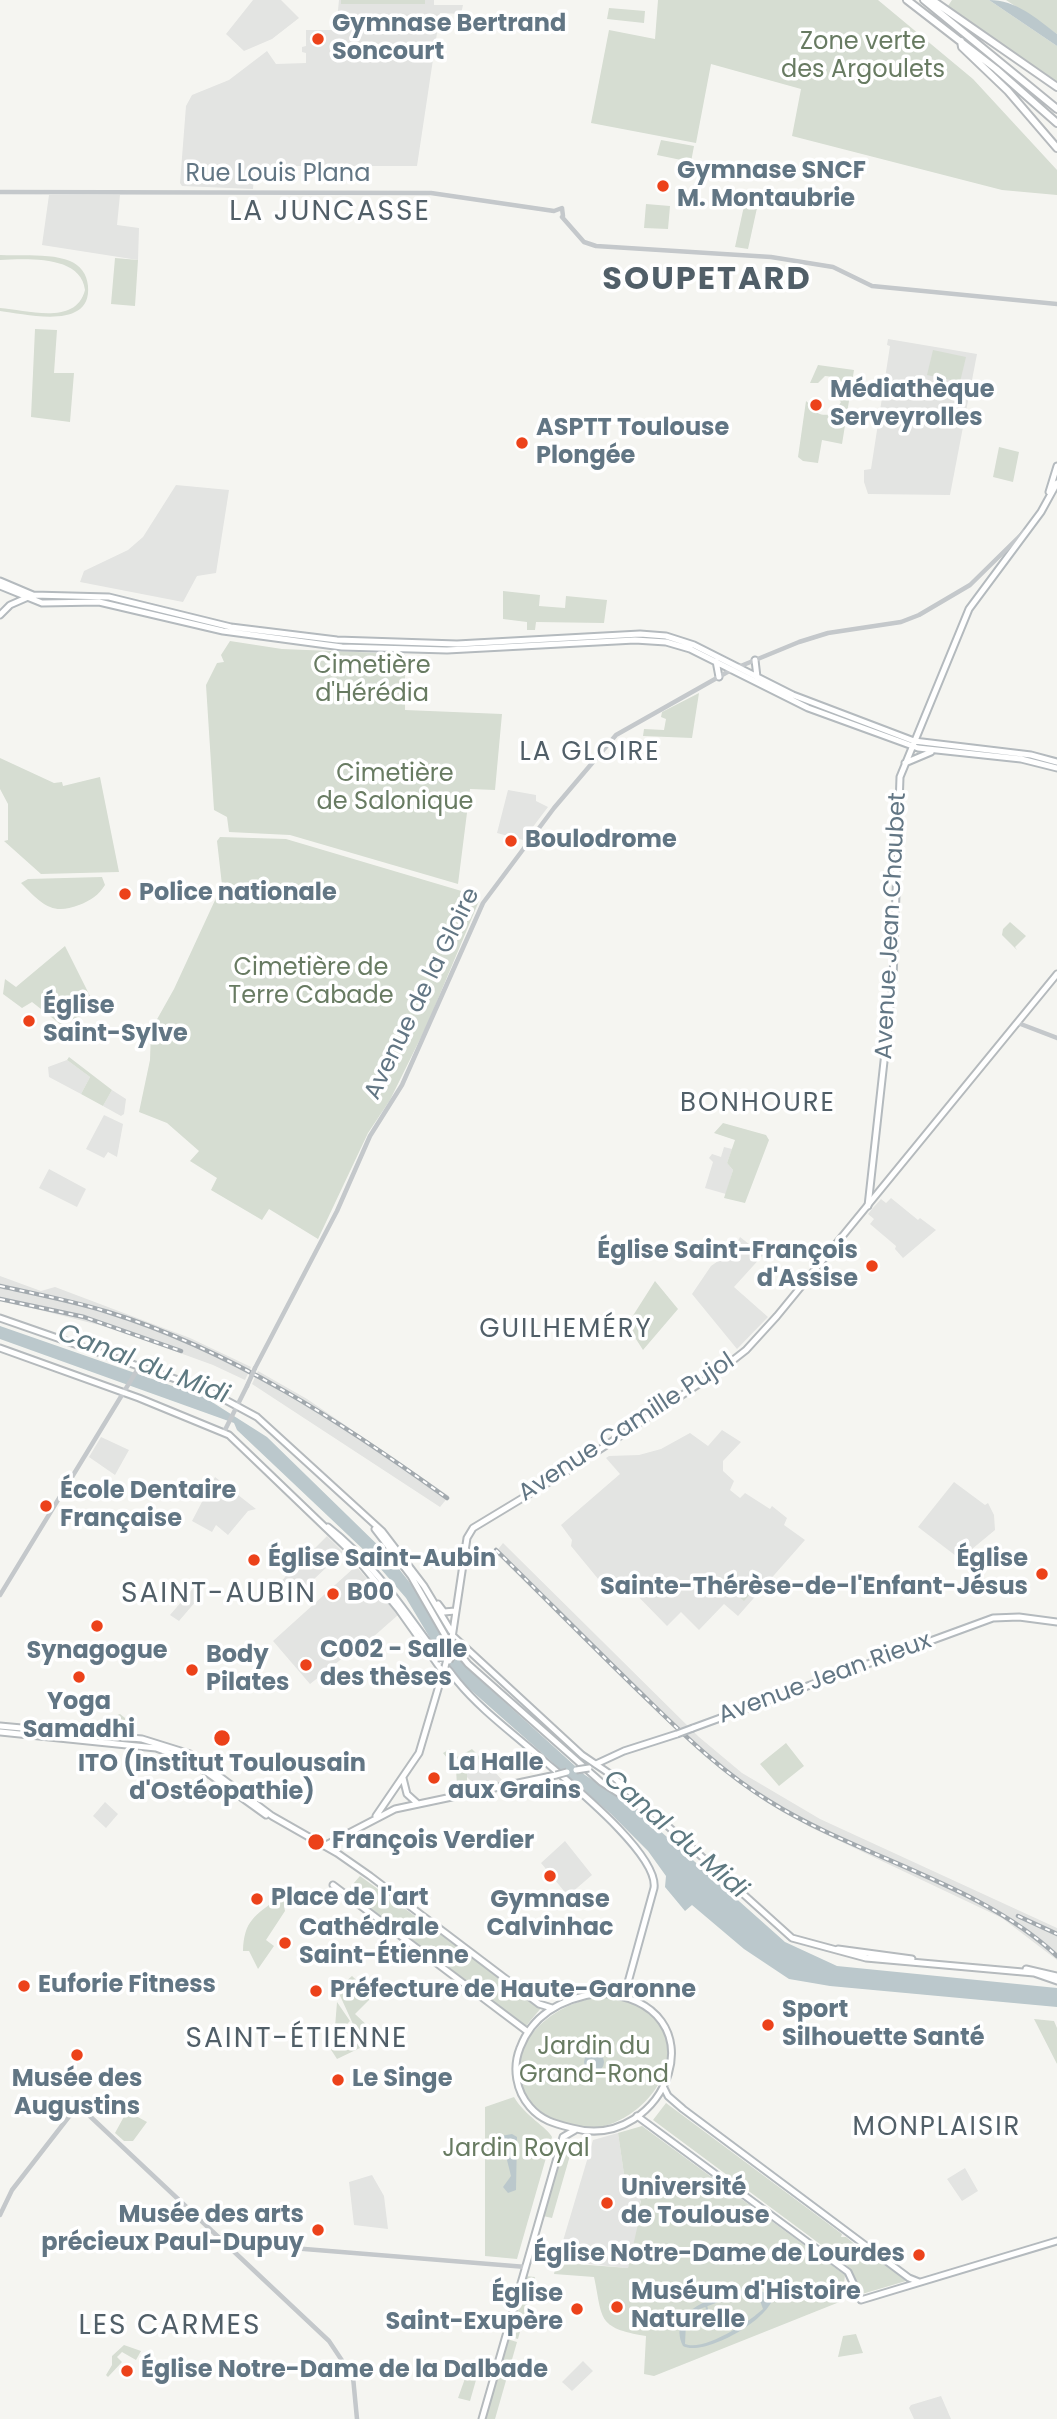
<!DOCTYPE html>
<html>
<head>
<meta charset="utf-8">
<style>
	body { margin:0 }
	canvas { display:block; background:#f5f5f1 }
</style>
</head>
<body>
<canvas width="1057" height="2419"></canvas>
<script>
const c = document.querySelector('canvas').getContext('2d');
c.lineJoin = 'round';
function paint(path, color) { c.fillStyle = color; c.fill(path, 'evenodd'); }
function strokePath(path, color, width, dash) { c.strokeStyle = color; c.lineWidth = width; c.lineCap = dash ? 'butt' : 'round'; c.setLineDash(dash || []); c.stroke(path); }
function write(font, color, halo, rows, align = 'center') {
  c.font = font + ' Poppins,sans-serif'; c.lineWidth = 7; c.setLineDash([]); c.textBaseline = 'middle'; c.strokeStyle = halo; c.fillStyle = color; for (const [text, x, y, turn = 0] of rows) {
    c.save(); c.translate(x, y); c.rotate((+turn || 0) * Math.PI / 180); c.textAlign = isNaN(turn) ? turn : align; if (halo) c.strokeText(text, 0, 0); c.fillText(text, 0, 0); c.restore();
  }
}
const built = new Path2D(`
	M253,0H281L299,18L272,39L244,51L226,34Z
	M339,0H434V5H463L461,14L440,13L417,166H255L253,189L182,186L180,183L186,106L192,95L229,80L267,51L276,64L306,63V53L302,52V47L306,46V30H336Z
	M49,195H120L117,225L139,228L138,260L42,245Z
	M888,339L977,354L950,495L868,494L864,482V470L871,469L890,346L887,345Z
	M176,485L229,490L216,573L197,576L183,602L80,582L84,571L128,550L143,537Z
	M508,790L536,795V801L548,807L523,840L497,833Z
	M67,1060L90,1077L81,1094L49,1077L48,1067Z
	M112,1090L126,1099L124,1114L121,1116L103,1106Z
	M104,1115L123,1124L117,1157L108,1152L104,1158L86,1149Z
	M724,1147L732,1149L727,1163L733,1170L726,1194L705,1188L713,1162L709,1158L712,1154L721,1157Z
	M49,1169L86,1189L77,1207L39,1188Z
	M891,1198L918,1220L920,1218L936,1230L903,1258L895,1249L896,1246L870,1224L874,1219L868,1214L872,1209L881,1199L886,1203Z
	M740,1237L763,1255L734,1287L768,1317L737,1349L692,1294L711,1266L734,1250Z
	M0,1276L41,1291L55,1287L190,1338L251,1367L245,1380L213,1365L111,1328L0,1300Z
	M258,1371L307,1399L449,1496L440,1507L252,1384Z
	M722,1430L741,1442L723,1461V1471L734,1481L730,1490L740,1498L745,1493L770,1509L772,1506L787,1518L784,1525L805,1540L738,1616L724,1604L699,1630L681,1612L667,1626L624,1582L599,1580L571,1546L572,1540L561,1525L620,1474L606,1458L609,1456L639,1455L661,1449L690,1433L708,1446Z
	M101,1437L129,1450L115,1475L89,1457Z
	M215,1477L256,1509L248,1511L228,1535L216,1525L212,1532L192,1521Z
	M954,1482L985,1505L988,1503L994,1515L995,1530L960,1559L918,1527Z
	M327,1536L343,1552L298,1594L282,1581L301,1556L302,1548L313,1550Z
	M503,1543L699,1737L742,1773L820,1819L1057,1928V1960L1002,1918L810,1827L741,1785L675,1729L496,1552Z
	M356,1566L398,1615L347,1660L344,1657L310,1684L273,1641Z
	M194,1587L202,1594L179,1621L170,1615Z
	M482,1758L503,1781L502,1782L478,1788L466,1776L467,1767Z
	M105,1802L118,1814L106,1828L93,1816Z
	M565,1841L592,1875L570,1894L564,1891L541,1863Z
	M618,2133L624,2174L629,2175L641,2200L635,2223L638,2224V2232L628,2268L557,2261L593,2140Z
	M965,2168L978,2191L962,2201L947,2179Z
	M372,2175L384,2196L388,2229L354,2225L349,2182Z
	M583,2361L593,2371L572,2391L562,2382Z
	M941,2396L951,2419H914L909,2408L911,2405Z`);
const green = new Path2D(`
	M341,0H425V4H341Z
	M658,0H878L973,79L1057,170V195L1002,190L792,136L801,89L711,64L696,143L591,123L609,30L655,39Z
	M952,0H989L1057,46V83L951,10L948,6Z
	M1006,0H1057V34Z
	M609,8L645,11L644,23L607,19Z
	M661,140L694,146L691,162L657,155Z
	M189,168H215V180H189Z
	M646,204L670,206L668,229L644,228Z
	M744,206L757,208L748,249L735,247Z
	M0,255C21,256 51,253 70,261C80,265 87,274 88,286C92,331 26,314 0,311V308C27,310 76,326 85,290C81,255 27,259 0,260Z
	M115,258L138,260L135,306L111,304Z
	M35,329L57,330L54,373H74L70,422L31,417Z
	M933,350L966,357L960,382L927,375Z
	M818,365L854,370L842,444L822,440L818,463L803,461L798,457L806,401C818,410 812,417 834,414L841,402L838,399V380L834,377L825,376L818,383H810Z
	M999,447L1019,452L1013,482L993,477Z
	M503,591L540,595L539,606L565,608L566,596L607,600L604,623L536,622L535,630H527V622L503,619Z
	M230,641L282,649L405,654V710L502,714L495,790L470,789L458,884L290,835L229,832L227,817L214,810L206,685L217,663L224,662L221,655Z
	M699,693L692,738L643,736L644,729L664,730L666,719L661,717L662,712Z
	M0,758L54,783L62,782L63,786L100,777L119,872L41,874L4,841L8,840V804L0,789Z
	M220,837L286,839L475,895L479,901L427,1025L390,1100L368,1133L318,1239L269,1209L262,1220L211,1190L217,1178L190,1161L199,1151L167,1123L139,1112L150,1060L151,1030L174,989L222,885L217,841Z
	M102,877L105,885C99,895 90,901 79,905C51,916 41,903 21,883L28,879Z
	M1010,922L1026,936L1015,947L1017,950L1002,935L1003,929Z
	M65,946L97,1010L60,1024L32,1002L22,1008L3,994L5,979L16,987Z
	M69,1057L112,1090L103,1106L81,1094L90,1077L67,1060Z
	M723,1123L766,1135L769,1140L745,1203L724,1198L733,1170L727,1163L735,1140L714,1133Z
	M655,1281L678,1309L643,1350L627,1325Z
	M733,1573L754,1590L744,1601L724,1583Z
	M120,1714L125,1718L126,1733L106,1731L107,1723L102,1721Z
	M786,1743L804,1766L779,1786L760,1764Z
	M472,1749L481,1758L467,1768V1784L457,1786L456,1769L443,1753L450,1749L458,1757Z
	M360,1876L541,2008L526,2026L346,1892Z
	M278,1898L290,1901L284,1906L285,1911L266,1940L274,1946L258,1969L249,1951H243C244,1920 255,1916 278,1898Z
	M352,1976L373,1996L355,2014L370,2028L356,2038L362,2047L337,2059L326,2042L353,2024L337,1989Z
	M605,1997C743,2018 626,2177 544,2114C483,2067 544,1999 605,1997Z
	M337,2002L350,2021L341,2030L335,2027Z
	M1034,2019L1054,2021L1057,2028V2064Z
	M514,2097C524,2115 548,2128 552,2137L517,2259L485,2256V2107Z
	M666,2103L842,2234L841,2237H846L857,2246L860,2243L905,2277L906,2281L862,2294L847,2265L832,2255L831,2248L828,2250L653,2120Z
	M127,2111L147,2122L133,2141H124L115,2133Z
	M642,2126L845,2275L842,2301L654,2376L644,2374L646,2336C596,2328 603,2318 594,2277L554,2274L556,2264L563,2263L628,2268L638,2224L635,2223L641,2201L633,2188L626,2187L629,2176L624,2174L618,2133Z
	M564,2142L573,2145L552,2218L543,2216Z
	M525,2276L535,2277L518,2339L508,2336Z
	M856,2334L863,2353L838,2357L843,2336Z
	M507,2339L517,2342L495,2419H485Z
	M124,2345L141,2351L136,2360L122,2352L117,2357L122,2362L108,2377L106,2375L112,2365V2356Z
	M468,2370L478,2373L470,2401L458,2398Z`);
const water = new Path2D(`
	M989,0C1016,0 1036,18 1057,34V46Z
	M0,1326L204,1397L267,1437L388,1555L414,1588L438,1631L466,1667L585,1775L631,1805L785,1942L837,1966L1057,1988V2007L830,1986L789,1979L744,1949L692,1905L685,1911L665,1887L666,1876L648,1851L611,1814L465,1685L430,1638L406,1598L367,1553L237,1430L234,1423L0,1339Z
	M584 2062a10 10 0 1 1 20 0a10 10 0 1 1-20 0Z
	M512,2134L517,2137L516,2190L508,2193L503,2187L511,2176L506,2156L497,2145L501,2136Z
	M743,2289H757L773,2297C769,2320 704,2357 683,2346C666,2308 717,2297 743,2289ZM742,2293L758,2295L763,2309C749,2322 704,2352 685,2344L686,2323L692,2312Z`);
const stream = new Path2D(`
	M706,2305L708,2314
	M709,2317L714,2320`);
const tertiary = new Path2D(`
	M0,192L431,193L554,211
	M554,211L562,208L563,216
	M562,217L584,242L596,246L771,257L833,267L872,286L1057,304
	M1018,1023L1057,1038
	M255,1368L337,1211L370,1136L402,1085L483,903L554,808L616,735L731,670L799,642L828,633L901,622L919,615L970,585L1024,532
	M224,1432L247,1386
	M0,1595L139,1367
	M0,2215L12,2190L78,2105L329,2341L353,2377L357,2419
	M231,2249L243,2244L526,2267`);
const secondary = new Path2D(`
	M1049,492L1057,466
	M0,581L33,595L109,597L231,627L337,640L457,644L640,634L666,636L694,645L793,695L914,741L1031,755L1057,762
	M0,586L42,603L99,602L223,631L342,647L447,650L635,640L666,642L690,649L808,708L918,748L1021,759L1057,768
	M0,615L10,605L26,598
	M755,660L757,677
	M716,661L719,677
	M905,763L931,752
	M868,1206L893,980L900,777L969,609L1041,512L1057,483
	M328,1527C382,1569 415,1629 458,1682C481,1710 514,1734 541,1758C567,1781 659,1854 654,1888L627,1986V1997
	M693,1728L993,1618L1019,1617L1057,1622
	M596,1764L624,1751L677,1734
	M664,2088L668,2096L683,2109L909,2278L919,2282
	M637,2116L848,2272L861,2300L1057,2241`);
const primary = new Path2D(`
	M0,1318L207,1390L257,1417L382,1531L424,1586L451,1631
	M0,1348L139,1398L229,1435L353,1554L399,1610L443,1672
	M375,1529L411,1576L446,1637L468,1664L601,1782L643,1809
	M438,1604L444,1612L455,1611
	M453,1636L582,1755L610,1774L792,1938L866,1958L1034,1973L1057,1981
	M452,1638L467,1538L473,1528L564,1473L723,1368L746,1350L777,1316L1057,974
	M0,1726L142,1739L190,1754L272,1816L337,1853L370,1876L539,2004L552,2008
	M0,1732L156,1748L191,1761L266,1815
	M403,1778L407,1794L417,1803
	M376,1816L419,1753L443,1672
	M324,1846L395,1809L556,1775
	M333,1885L528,2032
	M838,1949L912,1959
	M1026,1969L1057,1976
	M599,1993C726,2002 666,2154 572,2128C556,2124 542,2121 530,2107C516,2091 512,2068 520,2048C533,2013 565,1998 599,1993Z
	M482,2419L563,2137L575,2130`);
const motorway = new Path2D(`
	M907,0L996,69L1057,123
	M924,0L1057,109
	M932,0L1057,87
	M961,41L962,47L1008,91L1057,148`);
const rail = new Path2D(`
	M0,1286C36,1294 73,1301 108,1312C231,1350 343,1423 447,1498
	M0,1299L84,1317L181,1351
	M496,1550C548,1601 599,1653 651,1703C688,1739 725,1774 769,1801C858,1857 981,1884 1057,1956
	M1018,1916L1057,1934`);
const tertiaryBridge = new Path2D(`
	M247,1386L255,1368`);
const secondaryBridge = new Path2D(`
	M677,1734L693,1728`);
const primaryBridge = new Path2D(`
	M437,1658L443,1657L448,1650
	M449,1661L453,1654L462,1652
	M445,1667L452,1638
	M576,1770L589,1768
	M556,1775L567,1772`);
const markers = [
	[318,39,7,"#ec421a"],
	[663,186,7,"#ec421a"],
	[816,405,7,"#ec421a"],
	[522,443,7,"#ec421a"],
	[511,841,7,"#ec421a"],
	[125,894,7,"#ec421a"],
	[29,1021,7,"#ec421a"],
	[872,1266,7,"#ec421a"],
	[46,1506,7,"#ec421a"],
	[254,1560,7,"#ec421a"],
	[1042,1574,7,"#ec421a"],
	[333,1594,7,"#ec421a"],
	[97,1626,7,"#ec421a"],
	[306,1665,7,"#ec421a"],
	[192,1670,7,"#ec421a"],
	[79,1677,7,"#ec421a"],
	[222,1738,9,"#ec421a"],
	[434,1778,7,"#ec421a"],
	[316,1842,9,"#ec421a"],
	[550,1876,7,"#ec421a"],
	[257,1899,7,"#ec421a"],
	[285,1943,7,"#ec421a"],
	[24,1986,7,"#ec421a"],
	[316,1991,7,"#ec421a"],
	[768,2025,7,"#ec421a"],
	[77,2055,7,"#ec421a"],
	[338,2080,7,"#ec421a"],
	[607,2203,7,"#ec421a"],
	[318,2230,7,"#ec421a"],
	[919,2255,7,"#ec421a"],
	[617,2307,7,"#ec421a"],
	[577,2309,7,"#ec421a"],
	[127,2371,7,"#ec421a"]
];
const poiNames = [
	["Gymnase Bertrand",332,25],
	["Soncourt",332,53],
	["Gymnase SNCF",677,172],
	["M. Montaubrie",677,200],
	["Médiathèque",830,391],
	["Serveyrolles",830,419],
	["ASPTT Toulouse",536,429],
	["Plongée",536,457],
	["Boulodrome",525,841],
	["Police nationale",139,894],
	["Église",43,1007],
	["Saint-Sylve",43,1035],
	["Église Saint-François",858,1252,"right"],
	["d'Assise",858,1280,"right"],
	["École Dentaire",60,1492],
	["Française",60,1520],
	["Église Saint-Aubin",268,1560],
	["Église",1028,1560,"right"],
	["Sainte-Thérèse-de-l'Enfant-Jésus",1028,1588,"right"],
	["B00",347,1594],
	["C002 - Salle",320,1651],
	["des thèses",320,1679],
	["Synagogue",97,1652,"center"],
	["Body",206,1656],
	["Pilates",206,1684],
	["Yoga",79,1703,"center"],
	["Samadhi",79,1731,"center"],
	["La Halle",448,1764],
	["aux Grains",448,1792],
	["ITO (Institut Toulousain",222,1765,"center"],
	["d'Ostéopathie)",222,1793,"center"],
	["François Verdier",332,1842],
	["Place de l'art",271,1899],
	["Gymnase",550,1901,"center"],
	["Calvinhac",550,1929,"center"],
	["Cathédrale",299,1929],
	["Saint-Étienne",299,1957],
	["Euforie Fitness",38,1986],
	["Préfecture de Haute-Garonne",330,1991],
	["Sport",782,2011],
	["Silhouette Santé",782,2039],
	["Musée des",77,2080,"center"],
	["Augustins",77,2108,"center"],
	["Le Singe",352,2080],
	["Université",621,2189],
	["de Toulouse",621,2217],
	["Musée des arts",304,2216,"right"],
	["précieux Paul-Dupuy",304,2244,"right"],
	["Église Notre-Dame de Lourdes",905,2255,"right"],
	["Muséum d'Histoire",631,2293],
	["Naturelle",631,2321],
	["Église",563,2295,"right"],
	["Saint-Exupère",563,2323,"right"],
	["Église Notre-Dame de la Dalbade",141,2371]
];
const parkNames = [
	["Zone verte",863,43],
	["des Argoulets",863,71],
	["Cimetière",372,667],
	["d'Hérédia",372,695],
	["Cimetière",395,775],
	["de Salonique",395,803],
	["Cimetière de",311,969],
	["Terre Cabade",311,997],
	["Jardin du",594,2048],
	["Grand-Rond",594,2076],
	["Jardin Royal",516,2150]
];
const streetNames = [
	["Rue Louis Plana",278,175],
	["Avenue Jean Chaubet",892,926,-87],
	["Avenue de la Gloire",423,994,-64],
	["Avenue Camille Pujol",627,1428,-33],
	["Avenue Jean Rieux",825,1679,-20]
];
const neighbourhoodNames = [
	["LA GLOIRE",590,753],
	["BONHOURE",758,1104],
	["GUILHEMÉRY",566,1330],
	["MONPLAISIR",937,2128]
];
const waterNames = [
	["Canal du Midi",143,1365,21],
	["Canal du Midi",675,1835,41]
];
const quarterNames = [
	["LA JUNCASSE",330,213],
	["SAINT-AUBIN",219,1595],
	["SAINT-ÉTIENNE",297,2040],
	["LES CARMES",170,2327]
];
const districtNames = [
	["SOUPETARD",707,281]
];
paint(built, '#e3e4e2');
paint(green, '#d6ddd2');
paint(water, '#bbc8cc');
strokePath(stream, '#bbc8cc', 2);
strokePath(secondary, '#b4babe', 9);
strokePath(primary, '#b5babd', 9);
strokePath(motorway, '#b6babd', 10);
strokePath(tertiary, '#c4c8cb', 4.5);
strokePath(secondary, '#fff', 5);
strokePath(primary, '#fff', 5);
strokePath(motorway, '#fff', 6);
strokePath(rail, '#a2a9ae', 4.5);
strokePath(rail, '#fff', 2, [5]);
strokePath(secondaryBridge, '#b4babe', 9, []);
strokePath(primaryBridge, '#b5babd', 9, []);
strokePath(tertiaryBridge, '#c4c8cb', 4.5);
strokePath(secondaryBridge, '#fff', 5);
strokePath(primaryBridge, '#fff', 5);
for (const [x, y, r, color] of markers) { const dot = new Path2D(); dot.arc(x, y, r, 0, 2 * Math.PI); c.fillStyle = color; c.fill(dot); strokePath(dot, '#fff', 2.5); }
write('bold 24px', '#627684', '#fff', poiNames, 'left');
write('24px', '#687b62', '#fff', parkNames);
write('24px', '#627684', '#fff', streetNames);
c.letterSpacing = '2px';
write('26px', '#515f68', '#fff', neighbourhoodNames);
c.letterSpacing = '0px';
write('italic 26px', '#5e7981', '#fff', waterNames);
c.letterSpacing = '2px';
write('28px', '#515f68', '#fff', quarterNames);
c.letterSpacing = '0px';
c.letterSpacing = '2px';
write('bold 32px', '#515f68', '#fff', districtNames);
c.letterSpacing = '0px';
</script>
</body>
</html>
